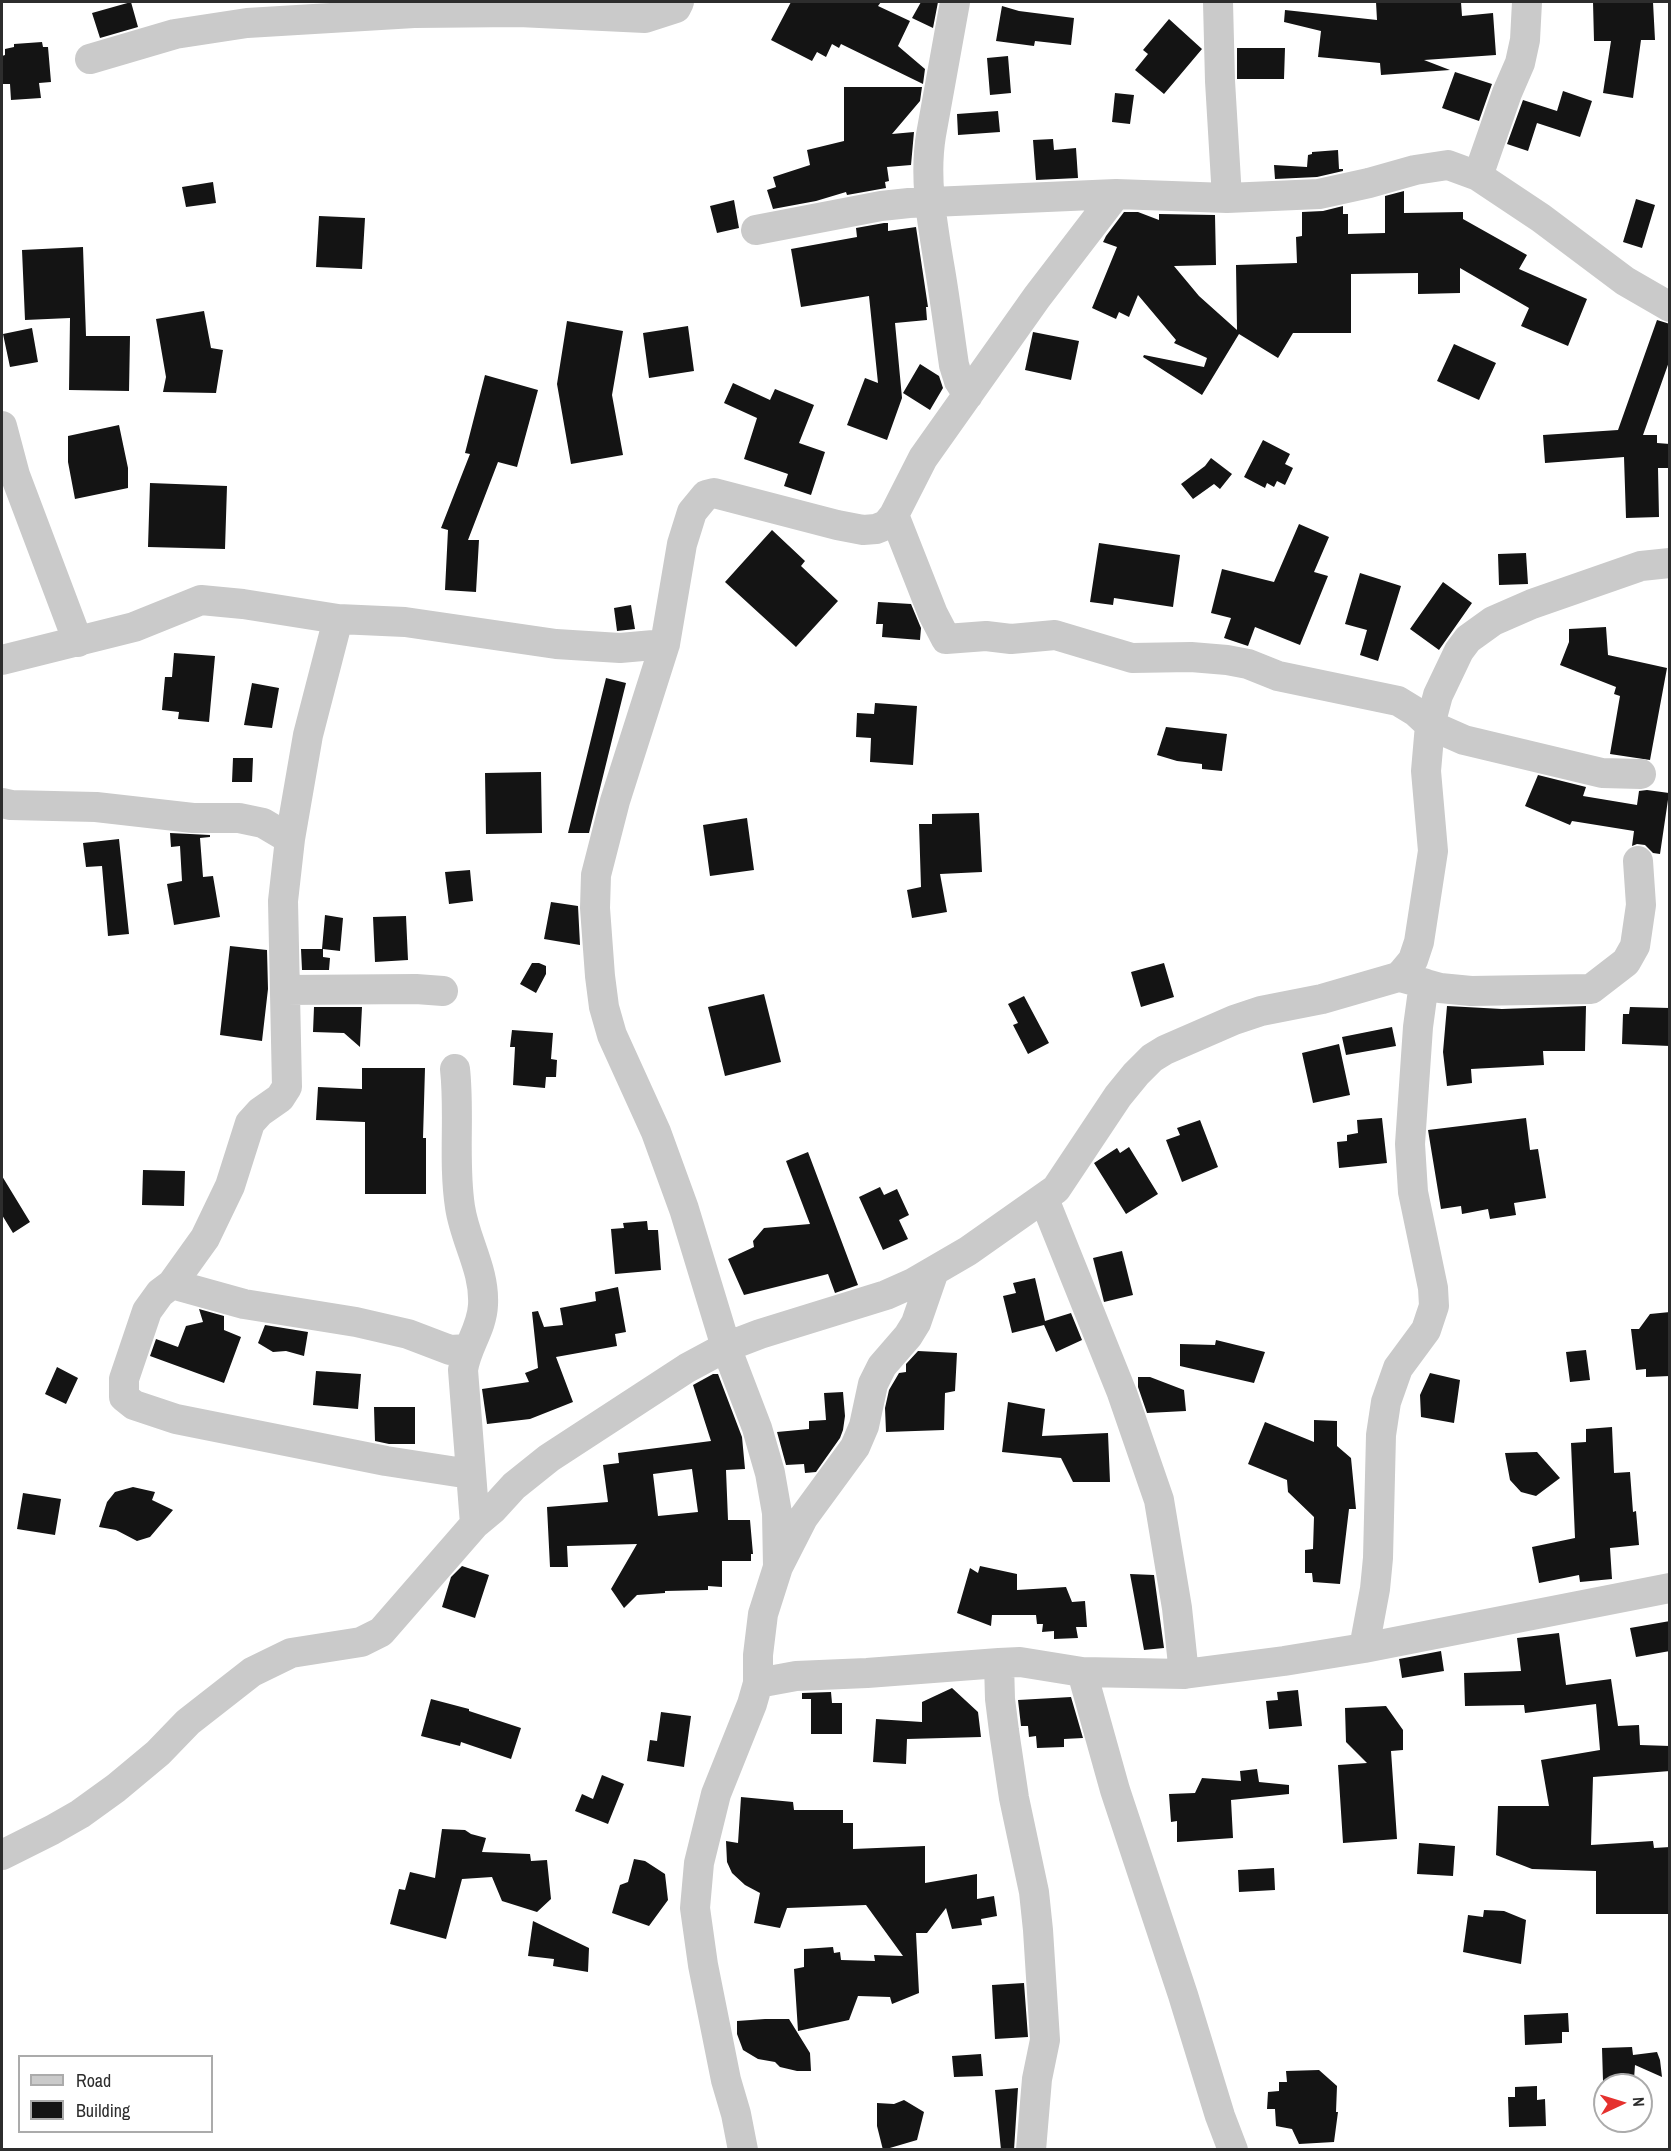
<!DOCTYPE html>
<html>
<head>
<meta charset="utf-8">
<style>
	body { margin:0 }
	#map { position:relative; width:1671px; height:2151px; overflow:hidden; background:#fff; font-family:"Archivo Narrow",sans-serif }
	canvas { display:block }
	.frame { position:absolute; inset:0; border:3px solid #2d2d2d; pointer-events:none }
	.legend { position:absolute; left:18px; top:2055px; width:195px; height:78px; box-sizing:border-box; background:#fff; border:2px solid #ababab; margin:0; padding:8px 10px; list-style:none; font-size:18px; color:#2d2d2d }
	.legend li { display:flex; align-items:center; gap:12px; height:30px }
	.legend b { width:30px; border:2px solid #ababab }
	.north { position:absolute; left:1593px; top:2073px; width:60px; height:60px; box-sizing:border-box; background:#fff; border:2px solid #ababab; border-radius:50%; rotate:86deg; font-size:16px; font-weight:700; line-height:24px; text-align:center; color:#2d2d2d }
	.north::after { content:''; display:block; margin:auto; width:21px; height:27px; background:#e5312e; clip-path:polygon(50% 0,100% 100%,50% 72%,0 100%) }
</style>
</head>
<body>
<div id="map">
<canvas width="1671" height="2151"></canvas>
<div class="frame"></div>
<ul class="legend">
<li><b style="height:8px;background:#cacaca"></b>Road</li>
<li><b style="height:16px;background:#141414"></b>Building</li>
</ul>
<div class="north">N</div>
</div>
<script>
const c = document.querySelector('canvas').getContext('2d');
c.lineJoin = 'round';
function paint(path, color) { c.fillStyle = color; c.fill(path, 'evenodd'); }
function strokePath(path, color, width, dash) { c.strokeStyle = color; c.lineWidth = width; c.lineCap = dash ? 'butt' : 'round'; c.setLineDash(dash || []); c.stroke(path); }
const building = new Path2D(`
	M131,2L138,27L100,38L92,13Z
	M791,2H881L878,6L910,21L898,46L925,69L923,84L841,44L839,48L832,44L826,57L817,52L812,61L771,40Z
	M921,2H938L933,28L912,18Z
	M1376,2H1461L1462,16L1493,13L1496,55L1424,60L1450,70L1381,75L1380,63L1318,57L1321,31L1284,22L1285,10L1377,20Z
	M1593,2H1653L1655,40H1641L1633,98L1603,93L1611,41H1594Z
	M1002,6L1019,11L1074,18L1071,45L1035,41L1034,46L996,41Z
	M1169,19L1202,49L1164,94L1135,70L1148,54L1143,50Z
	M42,42L43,47H48L51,82L39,83L41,98L11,100L10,84H2V56L5,55V49L14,47V44Z
	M1237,48H1285L1284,79H1237Z
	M1008,56L1011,93L990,95L987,58Z
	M1455,72L1492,84L1479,121L1442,108Z
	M844,87H922L920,101L892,134L914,132L911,165L887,167L889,181L885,182L886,188L847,195L846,192L816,201L773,209L767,190L776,187L773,177L810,165L807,150L844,141Z
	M1563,91L1592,101L1580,137L1537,123L1528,151L1507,144L1523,100L1557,111Z
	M1115,93L1134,95L1130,124L1112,122Z
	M998,111L1000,132L958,135L957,114Z
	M1053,139L1054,150L1076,148L1078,178L1036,180L1033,140Z
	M1338,150L1339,169H1343V171L1317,177L1275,179L1274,165L1307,167L1308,155L1312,154V152Z
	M213,182L216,203L186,207L182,187Z
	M1404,191V213L1463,212V219L1527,255L1519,269L1587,299L1568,346L1521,326L1529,308L1460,268V293L1418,294V273L1351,274V333H1293L1278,358L1239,334L1202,395L1143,357L1144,355L1204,367L1207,358L1174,343L1176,340L1138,295L1129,317L1119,312L1116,319L1092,308L1117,247L1103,242L1106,236L1124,212H1138L1159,220V214L1215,215L1216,265L1174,266L1199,296L1237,330L1236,265L1297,263L1296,237L1302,236V212L1323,211L1343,206V214H1348V234L1385,233V196Z
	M1636,199L1655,205L1642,248L1623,242Z
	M734,200L739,228L717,233L710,206Z
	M319,216L365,218L362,269L316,267Z
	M884,223H888V231L916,227L928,307H926L927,320L895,323L902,398L887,440L847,425L865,378L878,383L869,296L801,307L791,249L857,237L856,228Z
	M83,247L86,336H130L129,391L69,390L70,318L25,320L22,250Z
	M204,311L211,348L223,350L216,393L163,392L166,377L156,319Z
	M1657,320L1670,324V359L1643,435H1657V443L1670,444V468H1658L1659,517L1626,518L1624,457L1545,463L1543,435L1618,430Z
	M567,321L623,331L612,395L623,455L571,464L557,384Z
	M688,326L694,371L649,378L643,333Z
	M32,328L38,362L10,367L3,334Z
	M1033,332L1079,341L1071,380L1025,370Z
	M1454,344L1496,363L1479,400L1437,381Z
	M920,364L939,376L943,388L930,410L903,393Z
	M485,375L538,390L517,467L498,462L468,540H479L476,592L445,590L448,530L441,528L470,454L465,453Z
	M733,383L770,400L775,389L814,405L799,443L825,452L811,495L784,486L788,474L744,459L757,418L724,403Z
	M119,425L128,468V488L75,499L68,462V436Z
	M1263,440L1290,454L1285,464L1293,468L1285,485L1277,481L1274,487L1267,483L1265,488L1244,477Z
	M1211,458L1232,474L1220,489L1214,484L1193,499L1181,484L1205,466Z
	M150,483L227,486L225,549L148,547Z
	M1299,524L1329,537L1314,572L1328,576L1300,645L1255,627L1248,646L1224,638L1231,618L1211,613L1222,569L1274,582Z
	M772,530L805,561L801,566L838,601L796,647L725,582Z
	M1099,543L1180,555L1173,607L1114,598L1113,605L1090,602Z
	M1526,553L1528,584L1499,585L1498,554Z
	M1360,573L1401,586L1378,661L1360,655L1367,630L1345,624Z
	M1443,582L1472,603L1439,650L1410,629Z
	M878,602L911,604L921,628L920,640L882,637L883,624H876Z
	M631,605L635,629L617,631L614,608Z
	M1606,627L1608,655L1667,668L1650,760L1610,754L1620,696L1614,694L1616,687L1560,665L1569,642V629Z
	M174,653L215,656L209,722L178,719L179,712L162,710L165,677H172Z
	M606,678L626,683L589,833H568Z
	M252,683L279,688L272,728L244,725Z
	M875,703L917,706L913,765L870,762L871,738L856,737L857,713L874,714Z
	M1166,727L1227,734L1222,771L1202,769V764L1177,761L1157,755Z
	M233,758H253L252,782H232Z
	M541,772L542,833L486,834L485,773Z
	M1538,775L1586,787L1583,796L1637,805L1639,791L1647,790L1669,793L1660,854L1653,853L1645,845L1637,844L1632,846L1634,831L1572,821L1570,825L1525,806Z
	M979,813L982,872L940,874L947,912L912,918L907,890L921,887L919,824H932V814Z
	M747,818L754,870L710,876L703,825Z
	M170,833L210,835V837L200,838L203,877L213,876L220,917L174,925L167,884L182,881L180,846L171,847Z
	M119,839L129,934L108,936L102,866L86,867L83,843Z
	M470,870L473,901L449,904L445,872Z
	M551,902L578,906L580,945L544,939Z
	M325,915L343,918L340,951L323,949V957L330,958L329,970H302L301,949H322Z
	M406,916L408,960L375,962L373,917Z
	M230,946L267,950L268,989L262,1041L220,1035Z
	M532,963H539L546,966V974L536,993L520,984Z
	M1164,963L1174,997L1141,1007L1131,972Z
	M764,994L781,1062L725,1076L708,1007Z
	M1024,996L1049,1043L1028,1054L1013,1025L1018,1023L1008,1004Z
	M1447,1006L1502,1009L1586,1006L1585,1051H1543L1544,1065L1471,1069L1472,1083L1447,1086L1443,1052Z
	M314,1007H362L360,1047L344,1033L313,1032Z
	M1630,1007L1670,1008V1046L1622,1044L1623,1014H1629Z
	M1392,1027L1396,1046L1346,1055L1342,1037Z
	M512,1030L553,1033L551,1059L557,1060L556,1077H546L545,1088L513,1085L515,1047H510Z
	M1339,1044L1350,1095L1313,1103L1302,1053Z
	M362,1068H425L423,1138H426V1194H365V1122L316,1120L318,1087L362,1089Z
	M1382,1118L1387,1163L1339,1168L1337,1142L1347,1141V1135L1358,1133L1357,1120Z
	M1526,1118L1530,1150L1538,1149L1546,1198L1514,1203L1516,1215L1490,1219L1488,1209L1462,1214L1461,1206L1441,1209L1428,1130Z
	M1200,1120L1218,1167L1182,1182L1166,1140L1180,1135L1177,1128Z
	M1129,1147L1158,1194L1126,1214L1094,1163L1117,1148L1120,1153Z
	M808,1152L858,1285L835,1293L828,1274L744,1295L728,1259L754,1247L753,1241L764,1228L810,1224L786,1161Z
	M143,1170L185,1171L184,1206L142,1205Z
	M2,1176L30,1222L13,1233L2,1215Z
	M880,1187L884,1195L897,1189L909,1215L899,1220L908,1239L883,1250L859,1197Z
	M647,1221L648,1230H658L661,1270L615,1274L611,1229L624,1228L623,1223Z
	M1122,1251L1133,1295L1104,1302L1093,1258Z
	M1035,1278L1045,1321L1071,1313L1082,1340L1056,1352L1044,1325L1012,1333L1003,1296L1016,1293L1013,1283Z
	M618,1287L626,1332L615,1334L617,1346L556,1357L573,1402L530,1419L487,1424L482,1389L529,1382L525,1373L538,1368L532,1312L538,1311L544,1327L563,1325L560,1308L596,1301L595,1292Z
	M199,1309L224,1316V1330L241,1337L224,1383L150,1356L156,1339L178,1347L186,1326L203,1322Z
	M1670,1312V1376L1646,1377V1369L1636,1370L1631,1329H1639L1650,1314Z
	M265,1325L308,1332L304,1356L286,1351L273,1352L258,1343Z
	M1216,1340L1265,1352L1254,1383L1180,1366V1344L1215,1345Z
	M1586,1350L1590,1380L1570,1382L1566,1352Z
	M918,1351L957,1353L955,1391L945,1393L944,1430L886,1432L885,1408L889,1390L899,1373L906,1372V1364Z
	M57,1367L78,1378L66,1404L45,1394Z
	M316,1371L361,1374L358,1409L313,1405Z
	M1430,1373L1460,1380L1454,1423L1421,1417L1420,1395Z
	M713,1374H718L742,1437L745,1469L726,1470L728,1520H750L753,1554H751V1561H722V1587L708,1586V1590L665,1591V1593L637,1595L624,1608L611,1589L637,1544L567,1546L568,1567H550L547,1507L608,1502L603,1465L619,1463L618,1453L711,1441L693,1385ZM692,1469L698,1512L658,1516L653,1474Z
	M1138,1377H1150L1184,1390L1186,1411L1147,1413L1138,1387Z
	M843,1392L845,1416L843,1430L840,1438L816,1472L805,1473L804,1464L786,1465L777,1432L809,1429V1421L826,1420L824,1393Z
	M1008,1402L1045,1409L1042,1436L1108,1433L1110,1482H1073L1061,1458L1002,1452Z
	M374,1407H415V1444H389L375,1441Z
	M1314,1420L1337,1421V1446L1351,1458L1356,1509H1349L1340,1584L1313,1582L1312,1573H1305V1550L1313,1549L1314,1517L1288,1492L1287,1480L1248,1464L1265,1422L1314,1442Z
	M1612,1427L1614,1473L1630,1472L1633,1512L1636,1511L1639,1545L1610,1548L1612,1579L1580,1582L1579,1575L1539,1583L1532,1547L1575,1538L1571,1443L1586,1442V1429Z
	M1537,1452L1560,1478L1536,1496L1521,1492L1510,1480L1505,1453Z
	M133,1487L155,1492L152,1500L173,1510L150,1537L137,1541L116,1530L99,1527L107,1502L115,1492Z
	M23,1493L61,1499L55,1535L17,1529Z
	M462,1566L489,1575L475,1618L442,1607L451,1577Z
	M980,1566L1017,1574V1590L1066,1587L1072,1602L1085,1601L1087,1627H1076L1078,1638L1054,1639V1631L1042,1632L1043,1624H1037L1036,1615H992L991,1626L957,1613L970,1568L978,1573Z
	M1130,1574L1154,1575L1164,1648L1144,1650Z
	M1670,1621V1651L1636,1657L1630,1628Z
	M1559,1633L1566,1685L1611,1679L1618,1726L1639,1725L1640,1745L1670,1746V1771L1593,1777L1591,1845L1653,1841L1654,1848L1670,1847V1914H1596V1871L1532,1869L1496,1855L1498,1806H1549L1541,1760L1600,1750L1596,1704L1525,1713L1524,1705L1465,1706L1464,1673L1521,1671L1517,1638Z
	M1441,1651L1444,1671L1402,1678L1399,1659Z
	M952,1688L978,1712L981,1737L907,1739L906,1764L873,1762L876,1719L922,1722V1702Z
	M1298,1690L1302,1726L1269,1729L1266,1701L1278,1700L1277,1692Z
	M831,1692L832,1703H842V1734H811V1699H802V1693Z
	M1071,1697L1083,1738L1064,1739V1747L1037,1748L1036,1736L1029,1737L1028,1726H1021L1018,1700Z
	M431,1699L469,1709V1711L521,1728L511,1759L461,1742L460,1746L421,1736Z
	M1386,1706L1403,1730V1750L1391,1751L1397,1839L1343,1843L1338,1765L1367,1763L1346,1742L1345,1708Z
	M661,1712L691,1716L684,1767L647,1761L650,1740L657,1741Z
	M1257,1769L1259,1782L1289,1785V1794L1231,1800L1233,1838L1177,1842V1821L1171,1822L1169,1794L1195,1793L1202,1778L1241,1781L1240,1771Z
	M602,1775L624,1784L608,1824L575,1811L582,1794L593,1799Z
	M741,1797L793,1802L794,1810H843V1823H853V1849L925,1846V1883L977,1874V1899L994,1896L997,1916L981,1919L982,1925L952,1929L946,1908L927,1933H916L919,1993L892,2004L890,1997L858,1996L849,2020L798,2031L794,1969L804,1967V1949L833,1947L834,1953L840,1952L841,1960L875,1961L874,1955L903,1956L866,1905L787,1908L780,1928L754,1923L760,1893L745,1885L732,1873L727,1862L726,1841L738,1843Z
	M442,1829L465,1830L471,1834L486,1838L482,1852L530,1854L531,1861L547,1860L551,1899L537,1912L502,1901L492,1877L462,1879L446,1939L390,1924L399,1889L405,1890L410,1872L435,1878Z
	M1419,1843L1455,1846L1453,1876L1417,1874Z
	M634,1859L645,1861L665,1874L668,1900L649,1926L612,1913L620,1885L628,1882Z
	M1274,1868L1275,1890L1239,1892L1238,1870Z
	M1484,1910L1504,1911L1526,1920L1521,1964L1463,1952L1468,1915L1483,1917Z
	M533,1921L589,1948L588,1972L553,1966L554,1959L528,1956Z
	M1024,1983L1028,2037L995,2039L992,1985Z
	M1568,2013L1569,2032H1562V2043L1525,2045L1524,2015Z
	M765,2019H789L810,2053L811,2071H797L780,2067L775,2062L758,2059L743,2050L737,2034V2021Z
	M1632,2047L1633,2055L1657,2052L1660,2060L1662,2077L1635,2065L1634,2079L1603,2081L1602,2048Z
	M981,2054L983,2076L954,2077L952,2056Z
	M1319,2070L1337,2086L1336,2112H1338L1334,2142L1299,2144L1292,2129L1276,2126L1275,2109H1267L1268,2092L1279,2091V2082H1287L1286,2071Z
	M1537,2086V2100L1545,2099L1546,2126L1509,2127L1508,2097H1515V2087Z
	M1018,2088L1014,2150H1001L995,2090Z
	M904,2100L924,2112L917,2140L883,2150L877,2126V2103L894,2104Z`);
const minor = new Path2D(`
	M955,2L931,135C924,178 932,221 939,264C945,298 949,331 954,365L959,381L968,395
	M1218,2L1220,81L1227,198
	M90,59L175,34L247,23L414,13L519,12L645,18L676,8L679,2
	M1478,176L1507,93L1520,63L1525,40L1527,2
	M756,230L881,206L909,203L1116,194L1227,198L1319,194L1369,183L1415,170L1448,165L1478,176L1541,218L1625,281L1670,307
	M2,426L15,475L78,642
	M894,515L933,614L946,639L986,636L1011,639L1055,635L1132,658L1191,657L1227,660L1248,664L1278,676L1398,701L1416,712L1430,725L1464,740L1602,773L1641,774
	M338,619L308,735L290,839L283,901L287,1087L280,1098L260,1112L250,1123L230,1186L205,1238L172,1284L160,1293L147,1311L124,1379V1397L134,1405L176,1419L386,1461L470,1474
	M2,660L134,627L201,600L243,604L338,619L405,622L556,644L620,648L665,644
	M2,803L11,805L96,807L193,818H239L263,823L290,839
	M1404,978L1440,988L1471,991L1591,989L1626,962L1635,946L1641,905L1638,861
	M285,990L416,989L443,991
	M455,1069C460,1114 453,1161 460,1207C465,1241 485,1270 483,1305C482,1329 466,1347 463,1370L475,1524
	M1044,1199L1122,1393L1159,1500L1177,1608L1184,1674
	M172,1284L244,1304L356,1322L408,1334L450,1350L469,1349
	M778,1567L777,1513L770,1473L757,1428L726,1347L684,1209L656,1132L612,1035L604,1007L600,976L595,908L596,875L615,801L665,644L682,544L692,512L706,495L714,493L837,525L863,530L876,529L886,525L894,515L923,458L1037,297L1116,194
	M1364,1648L1375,1589L1378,1558L1381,1435L1386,1402L1398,1368L1426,1330L1434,1306L1433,1288L1413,1192L1410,1144L1418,1027L1424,983
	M999,1663L1000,1699L1004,1731L1014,1798L1034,1892L1038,1930L1045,2040L1037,2079L1031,2150
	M1082,1672L1115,1790L1183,1995L1220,2116L1233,2150
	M758,1683L796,1676L867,1673L999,1663L1020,1662L1082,1672L1184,1674L1284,1661L1364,1648L1670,1588
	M2,1855L52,1830L80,1814L116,1788L158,1753L188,1722L252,1672L291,1653L361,1642L381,1632L475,1524L493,1509L514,1486L549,1458L687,1368L726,1347L760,1334L886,1295L913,1283L968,1251L1056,1189L1118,1096L1136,1074L1152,1058L1165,1050L1234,1020L1261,1011L1322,999L1398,977L1403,972L1413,960L1419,942L1433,851L1426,771L1430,725L1438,695L1459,651L1468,639L1493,621L1532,604L1641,566L1670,563
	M743,2150L736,2114L726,2080L703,1965L695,1908L699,1863L716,1794L752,1704L758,1683V1655L763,1614L778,1567L803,1518L855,1447L864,1426L873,1384L882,1366L908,1336L916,1323L934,1271`);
paint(building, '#141414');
strokePath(minor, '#cacaca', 30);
</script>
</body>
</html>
